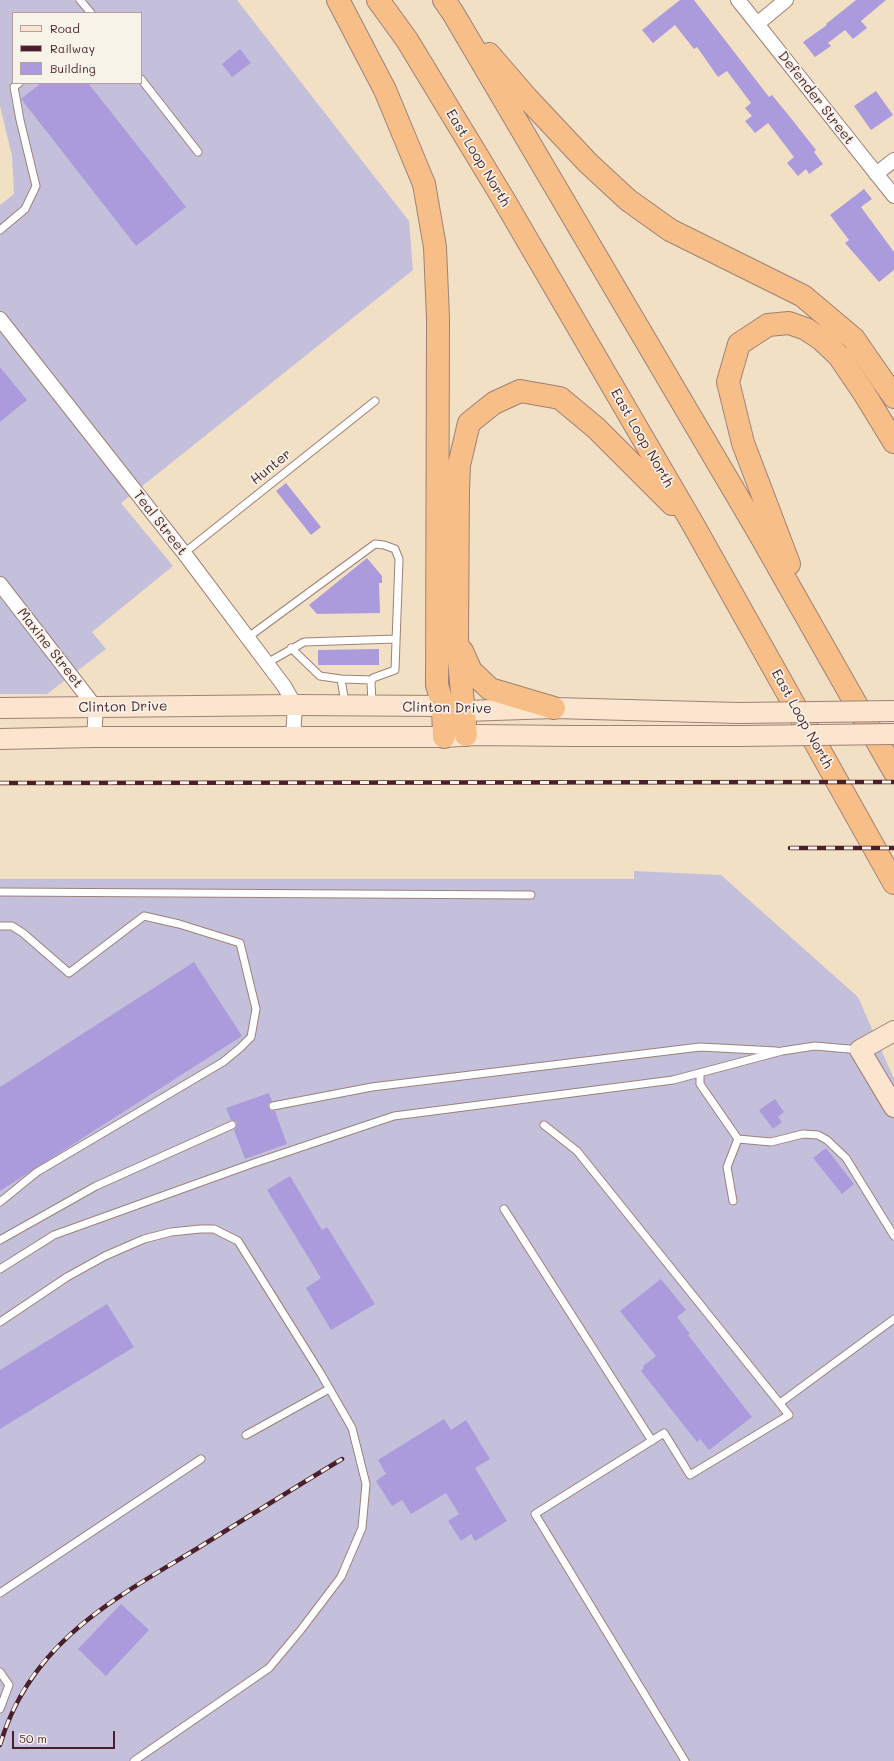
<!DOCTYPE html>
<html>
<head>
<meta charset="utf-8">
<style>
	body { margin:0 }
	#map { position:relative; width:894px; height:1761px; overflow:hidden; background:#f2e0c4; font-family:Mali,sans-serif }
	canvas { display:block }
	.legend { position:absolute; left:12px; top:12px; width:130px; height:72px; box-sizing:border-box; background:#f7f3e8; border:1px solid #b29e9c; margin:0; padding:5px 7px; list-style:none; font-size:12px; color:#4a1f2b }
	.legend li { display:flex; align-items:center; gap:8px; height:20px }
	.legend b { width:20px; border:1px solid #b29e9c }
	.scale { position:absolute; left:12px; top:1731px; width:103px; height:18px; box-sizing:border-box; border:2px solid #4a1f2b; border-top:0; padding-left:5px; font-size:12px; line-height:14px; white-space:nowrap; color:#4a1f2b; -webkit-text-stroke:3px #f7f3e8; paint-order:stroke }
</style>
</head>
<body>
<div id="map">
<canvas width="894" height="1761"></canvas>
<ul class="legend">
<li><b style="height:5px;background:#fce5cf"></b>Road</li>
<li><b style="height:5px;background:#4a1f2b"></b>Railway</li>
<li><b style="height:11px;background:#ab9bdc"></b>Building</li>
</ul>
<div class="scale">50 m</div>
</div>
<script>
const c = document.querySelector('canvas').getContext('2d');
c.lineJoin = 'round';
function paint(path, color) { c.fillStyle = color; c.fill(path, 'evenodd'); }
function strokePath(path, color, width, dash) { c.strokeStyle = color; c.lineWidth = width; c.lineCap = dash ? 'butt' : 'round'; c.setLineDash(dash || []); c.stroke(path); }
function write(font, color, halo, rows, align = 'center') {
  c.font = font + ' Mali,sans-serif'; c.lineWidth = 3.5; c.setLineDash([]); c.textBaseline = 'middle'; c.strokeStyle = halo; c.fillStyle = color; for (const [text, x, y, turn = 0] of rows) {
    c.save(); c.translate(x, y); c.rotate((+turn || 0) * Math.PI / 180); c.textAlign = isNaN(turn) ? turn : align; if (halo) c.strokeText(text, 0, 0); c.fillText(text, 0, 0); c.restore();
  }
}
const industrial = new Path2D(`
	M0,0H237L409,221L413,270L121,503L173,566L92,632L106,649L47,694H0V205L14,194L12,156L0,106ZM13,13H141V83H13Z
	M634,871L721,875L858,997L894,1079V1761H0V879H634Z`);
const building = new Path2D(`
	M680,0H694L769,97L772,95L790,117L816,150L814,152L823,164L809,174L806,169L798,176L787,163L794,157L768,123L755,133L745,121L752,116L745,108L751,103L727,71L718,77L697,47L694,49L675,25L653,43L642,30Z
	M856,0H886L861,21L867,28L853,39L845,30L828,43L831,46L815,57L803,42L827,25L826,24Z
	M240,49L251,63L232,77L222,64Z
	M41,83H88L186,207L136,246L22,100L21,99Z
	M876,91L893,115L871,130L854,106Z
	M864,189L872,199L861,207L894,252V270L879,282L845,243L849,240L830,215Z
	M0,367L27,400L0,422Z
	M286,483L321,527L311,535L276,491Z
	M367,558L382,576V583H379L380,613L317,614L309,605Z
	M379,649V665H318V650Z
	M194,962L242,1036L0,1191V1087Z
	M269,1093L272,1101L268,1104V1107L271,1111H275L287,1144L245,1159L234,1130L236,1128L237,1123L235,1121L231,1120L226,1108Z
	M775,1099L784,1112L778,1117L782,1122L773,1129L759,1110Z
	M826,1148L854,1184L842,1194L813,1158Z
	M290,1176L322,1230L327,1227L375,1304L331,1330L306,1288L321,1278L267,1190Z
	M661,1279L686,1310L677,1317L690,1334L688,1335L752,1417L709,1450L700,1439L697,1442L641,1371L644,1368L643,1366L656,1356L620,1311Z
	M107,1304L134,1347L0,1429V1370Z
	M444,1419L451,1430L466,1420L490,1459L475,1468L507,1521L475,1541L471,1534L461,1541L448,1521L459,1514L446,1493L411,1514L402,1500L392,1506L376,1481L386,1474L378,1460Z
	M121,1604L149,1630L106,1676L78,1649Z`);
const service = new Path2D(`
	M80,0L91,13
	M141,79L198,152
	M0,230L25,209L36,186L20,120L14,87L19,83
	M184,553L375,401
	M247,638L375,544L384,545L395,549L399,559L395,670L373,678L371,682L372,704
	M291,648L320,676L341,679L345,703
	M267,663L304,642L396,639
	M341,679L372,680
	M0,892L531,895
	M0,926H12L23,933L69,973L144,916L179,924L240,943L256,1009L251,1037L240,1048L223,1062L37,1172L0,1202
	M700,1073V1084L738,1139L771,1142L803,1134L818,1135L827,1140L846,1158L894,1236
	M273,1106L372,1087L700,1047L776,1051
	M544,1125L577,1151L789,1415L690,1475L664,1433L535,1514L685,1761
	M733,1201L727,1167L738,1139
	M504,1209L652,1441
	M0,1240L96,1186L232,1125
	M0,1269L54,1235L254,1163L394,1116L673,1080L782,1051L815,1046L860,1050
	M0,1322L67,1277L105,1256L144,1239L171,1232L200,1229H214L238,1241L321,1374L352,1428L366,1484L362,1528L341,1577L300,1631L269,1668L134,1761
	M780,1403L894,1319
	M246,1435L329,1389
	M0,1593L201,1459
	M0,1672L9,1685L0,1709`);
const minor = new Path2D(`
	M738,0L894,196
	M757,24L786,0
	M876,174L894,160
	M0,319L184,553L284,686L295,705L293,738
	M0,584L96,708L94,737`);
const secondary = new Path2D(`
	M0,708L295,705L443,706L465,711L554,708L738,713
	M0,739L94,737H444L476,735L572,736H740
	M894,1031L860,1050L894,1107`);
const motorway = new Path2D(`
	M338,0L385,90L424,184L435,247L438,318L437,685L443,706L444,737
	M378,0L407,40L504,200L694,526L894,883
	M444,0L453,13L759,533L894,771
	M489,54L527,98L588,163L628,200L670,230L803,296L854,339L894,397
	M789,564L743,443L728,382L739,344L768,325L789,323L806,329L821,339L839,356L864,393L894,442
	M462,651L471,671L490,689L554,708
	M466,735L457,639L458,491L459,465L469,423L494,403L520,391L560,398L596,428L672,504`);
const rail = new Path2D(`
	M0,783L894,782
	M790,848H894
	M0,1745C30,1642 114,1599 198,1548C246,1518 294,1488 342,1459`);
const secondaryBridge = new Path2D(`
	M738,713L894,711
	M740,736L894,734`);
const streetNames = [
	["Defender Street",816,98,52],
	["East Loop North",478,158,59],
	["East Loop North",642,438,60],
	["Hunter",271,467,-39],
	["Teal Street",160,523,52],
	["Maxine Street",50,648,52],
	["Clinton Drive",123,707,-1],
	["Clinton Drive",447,708,1],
	["East Loop North",802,719,61]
];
paint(industrial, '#c4c0db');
paint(building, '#ab9bdc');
strokePath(service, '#9e8078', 9);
strokePath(minor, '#9e8078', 16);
strokePath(secondary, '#9e8078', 22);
strokePath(motorway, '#9e8078', 24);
strokePath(service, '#fff', 7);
strokePath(minor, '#fff', 14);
strokePath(secondary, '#fce5cf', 20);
strokePath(motorway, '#f7be88', 22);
strokePath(rail, '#4a1f2b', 4.5);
strokePath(rail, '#f7f3e8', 3, [9]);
strokePath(secondaryBridge, '#9e8078', 22, []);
strokePath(secondaryBridge, '#fce5cf', 20);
write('14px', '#4a1f2b', '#f7f3e8', streetNames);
</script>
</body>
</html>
